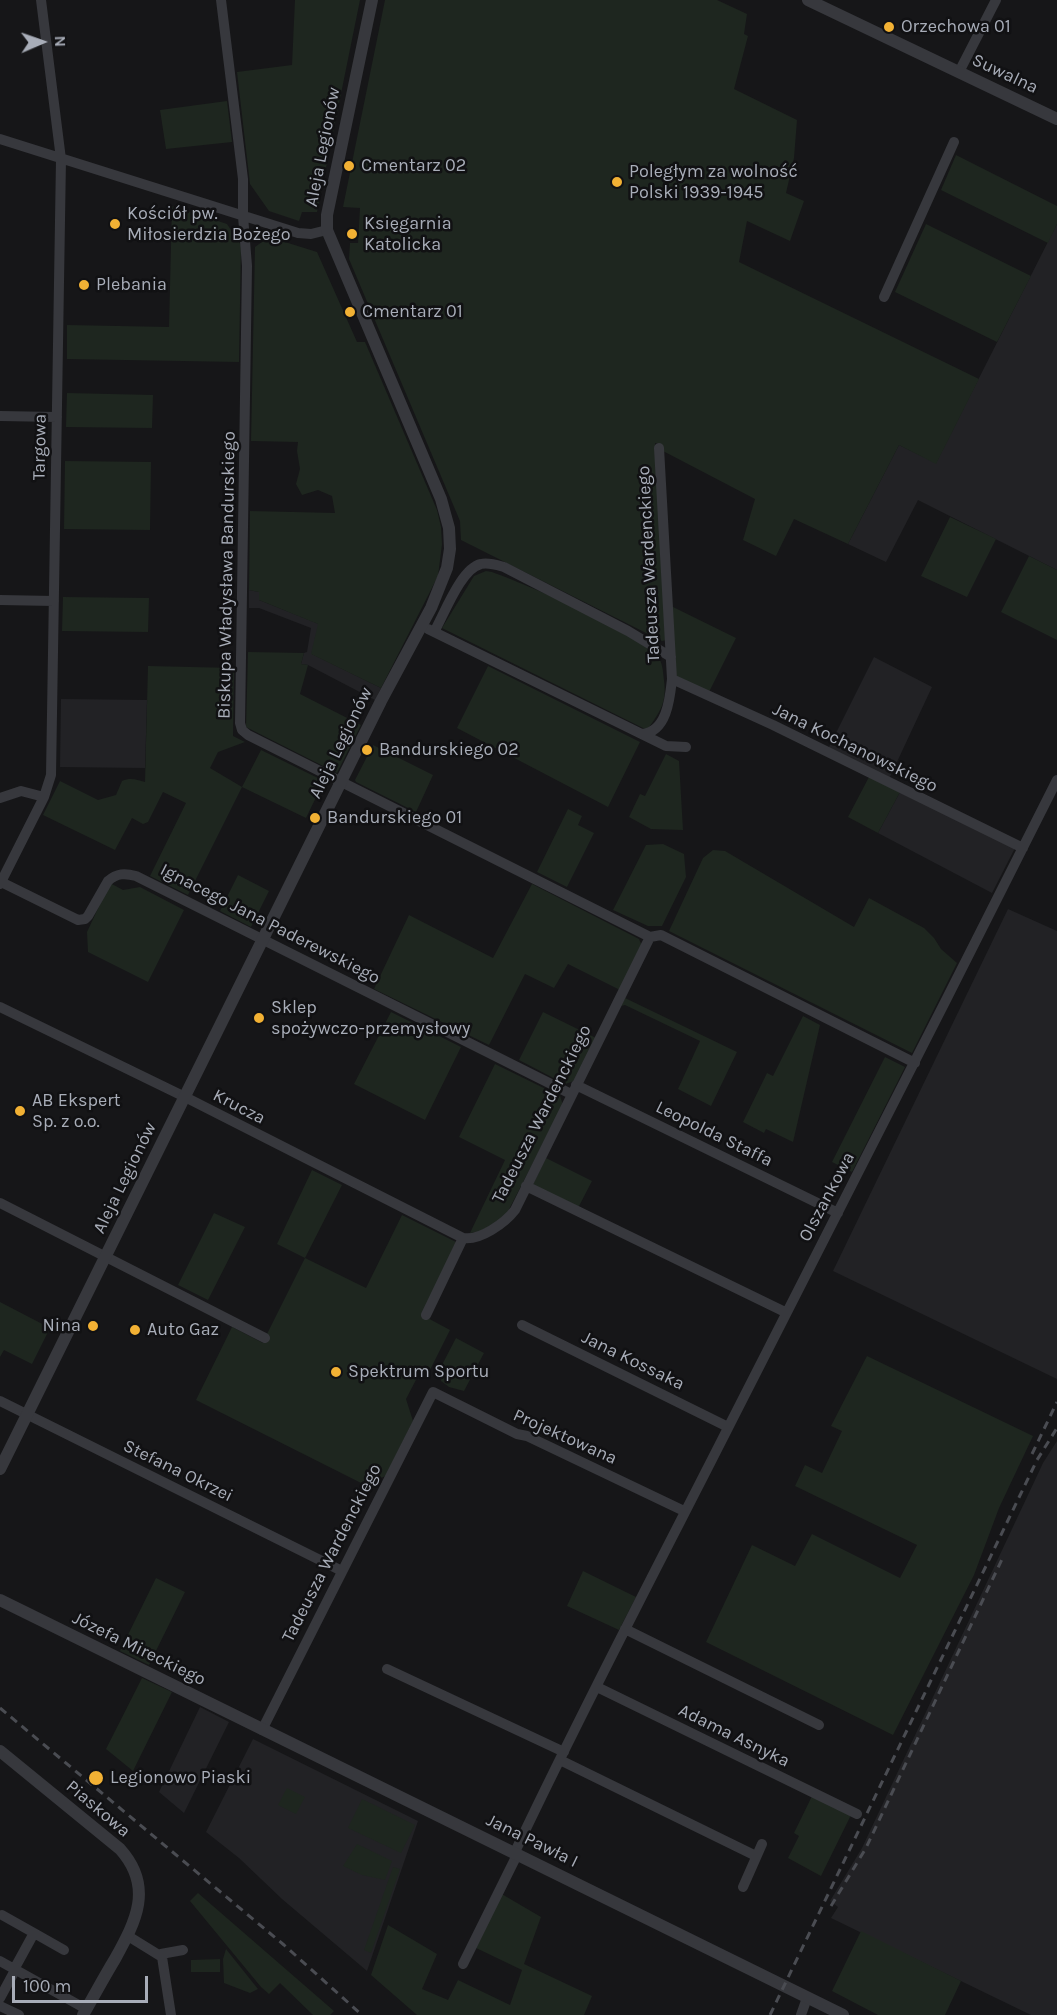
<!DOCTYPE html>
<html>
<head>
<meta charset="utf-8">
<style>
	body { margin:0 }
	#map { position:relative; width:1057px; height:2015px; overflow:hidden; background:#161618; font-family:Karla,sans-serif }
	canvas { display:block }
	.north { position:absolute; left:12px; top:12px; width:60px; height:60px; -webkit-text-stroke:4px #111113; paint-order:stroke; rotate:88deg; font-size:16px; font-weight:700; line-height:24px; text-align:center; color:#a8adb8 }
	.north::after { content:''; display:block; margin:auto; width:21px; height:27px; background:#a8adb8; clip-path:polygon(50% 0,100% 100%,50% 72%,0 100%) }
	.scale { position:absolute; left:12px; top:1976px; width:136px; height:27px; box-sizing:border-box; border:3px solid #a8adb8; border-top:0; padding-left:8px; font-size:18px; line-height:21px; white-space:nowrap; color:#a8adb8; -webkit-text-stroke:4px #111113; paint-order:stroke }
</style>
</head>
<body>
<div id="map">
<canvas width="1057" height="2015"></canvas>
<div class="north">N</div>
<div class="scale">100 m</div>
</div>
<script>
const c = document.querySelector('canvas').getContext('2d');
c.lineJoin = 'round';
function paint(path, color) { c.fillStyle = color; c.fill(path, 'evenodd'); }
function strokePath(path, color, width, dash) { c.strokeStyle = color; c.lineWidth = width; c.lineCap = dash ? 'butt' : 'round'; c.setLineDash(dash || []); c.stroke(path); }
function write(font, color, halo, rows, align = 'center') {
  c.font = font + ' Karla,sans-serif'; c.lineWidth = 5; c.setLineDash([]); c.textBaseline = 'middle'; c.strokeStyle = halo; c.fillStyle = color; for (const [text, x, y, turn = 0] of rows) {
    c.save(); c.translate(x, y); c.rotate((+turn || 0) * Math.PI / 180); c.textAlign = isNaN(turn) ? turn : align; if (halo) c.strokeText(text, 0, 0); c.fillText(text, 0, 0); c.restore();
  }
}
const built = new Path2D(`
	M1057,224V570L918,500L886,562L848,544L899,445L936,463Z
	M249,590L259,592V600L319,624L312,654L381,688L375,700L308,665L301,664L304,653L307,652L311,628L259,608H249Z
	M874,657L932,687L889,779L827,751Z
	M61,699L147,700L145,768L60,767Z
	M900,792L1015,848L992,893L878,833Z
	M1008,909L1057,931V1379L833,1271Z
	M1057,1441V2015H1031L831,1918L838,1907L830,1901L862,1848L1043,1463Z
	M200,1707L229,1722L184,1813L159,1792Z
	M253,1739L418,1821L367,1971L282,1899L239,1858L206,1832Z`);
const green = new Path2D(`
	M295,0H360L317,212H302L299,221L269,211L250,184L237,72L292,65Z
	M385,0H717L747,14L744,34L748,36L734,89L797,120L794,158L786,193L804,201L790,241L747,221L739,262L979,379L936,464L899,445L848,544L794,519L776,556L743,540L755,499L663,451L661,444L655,443L667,640L662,641L461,540L460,521L349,259L350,243H358L360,208L343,207Z
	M227,101L232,142L166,149L160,110Z
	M956,155L1057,206V224L1048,243L941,190Z
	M172,206L227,224L241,245L239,362L67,359V325L169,327Z
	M926,224L1031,276L997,342L895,292Z
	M269,237L317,252L357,342H365L437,510L441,527L442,544L438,576L381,688L311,654L318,624L259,600V592L249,590L250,511L335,513L332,496L318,490L302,495L296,484L300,469L297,451L298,442L251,441L255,247Z
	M67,393L153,395L152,428L66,427Z
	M65,461L151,462L150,530L64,529Z
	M950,517L996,539L967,597L921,576Z
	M1029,556L1057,570V640L1001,612Z
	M486,571L492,572C522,583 646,634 659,658C663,665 663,673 664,680C667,703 660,712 647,730L442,628L474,576Z
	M63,597L149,598L148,632L62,631Z
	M671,606L736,638L709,692L675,676Z
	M248,652L304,653L301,664L308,665L300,694L361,725L337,773L246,727Z
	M148,666L234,668L233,736L245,742L218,752L210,768L242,787L261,750L324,781L306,818L242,787L188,895L150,876L186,803L163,792L148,822L143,824L132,818L115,850L43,815L60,781L98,800L116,795L122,781C131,777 137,780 145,782Z
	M488,666L640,742L608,807L457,728Z
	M373,745L433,775L416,812L356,782L355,780Z
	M666,754L679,761L683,830L651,829L629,817L640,794L645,796Z
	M869,777L900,792L878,833L848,817Z
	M568,809L582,816L578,825L594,833L567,887L537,872Z
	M663,844L684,854L686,877L662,926H648L613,910L646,845Z
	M713,850L725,851L854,927L869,898L924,928L934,938L941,949L957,963L912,1053L669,931L703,858Z
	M238,875L269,891L251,927L220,911Z
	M110,883L123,890L140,887L184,910L148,982L88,952L87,932Z
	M532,884L639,939L642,946L620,990L568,964L554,988L525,974L489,1045L374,989L409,915L493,958Z
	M625,998L737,1052L711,1106L678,1089L700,1041L625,1005L621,1006Z
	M391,1012L461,1047L425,1120L354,1084Z
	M543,1012L596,1038L574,1081L565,1084L519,1060Z
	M803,1016L820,1025L793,1142L766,1129L764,1133L743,1122L767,1073L773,1076Z
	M885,1057L905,1067L852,1172L832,1162Z
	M495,1064L560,1096L563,1105L505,1217L479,1232L470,1233L505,1160L459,1137Z
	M546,1158L592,1181L578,1208L532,1186Z
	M312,1170L342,1185L305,1258L366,1288L402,1215L456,1242L422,1315L450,1330L430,1370L419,1374L406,1399L413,1421L386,1476L378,1479L373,1489L196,1400L232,1327L263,1343L265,1338L305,1258L277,1244Z
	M214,1213L245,1227L208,1300L178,1285Z
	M0,1302L50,1328L32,1364L4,1350L0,1357Z
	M456,1338L484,1353L464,1391L449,1387L441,1381L443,1363Z
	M867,1356L1033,1436L999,1508L974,1575L893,1735L706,1642L752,1545L795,1566L812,1534L900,1578L917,1545L795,1486L805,1465L822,1473L842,1431L831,1426Z
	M583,1571L636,1597L619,1630L567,1606Z
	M156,1578L185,1592L149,1665L120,1651Z
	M142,1678L172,1692L133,1771L106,1749Z
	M287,1788L305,1797L296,1814L278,1805Z
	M812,1796L851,1815L821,1876L788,1858L799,1836L794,1833Z
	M362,1799L415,1825L401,1853L348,1828Z
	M357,1844L392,1861L385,1880L362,1875L343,1866Z
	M393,1867L400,1869L371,1953L364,1950Z
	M198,1893L334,2011L330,2015H313L280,1983L269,1994L261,1987L190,1901Z
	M500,1893L541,1917L524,1964L592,1996L584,2015H417L371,1975L388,1925L437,1954L422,1989L448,2000L458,1980L510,2005L522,1970L474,1947Z
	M861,1931L961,1981L945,2015H878L832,1991Z
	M226,1949L258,1989L250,1993L224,1983L223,1959Z
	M220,1959V1972H191V1960Z`);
const minor = new Path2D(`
	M221,0L243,179V216L247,266L240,723L242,730L248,735L650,937
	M959,72L996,0
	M0,139L298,233L311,234L327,230
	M884,297L954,142
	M0,416L57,417
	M0,600L54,601
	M428,629L666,746L686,747
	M434,632C444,615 461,568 481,564C488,562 497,565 504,567L628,631L671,657
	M672,679L773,725L1023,848
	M642,734C667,732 670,698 672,679L659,448
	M0,798L21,791L44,797
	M1,882L78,920L85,919L88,916L108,881C117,873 125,873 136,876L571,1094
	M0,884L44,797L51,775L61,159L41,0
	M650,937L661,935L915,1063
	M0,1007L185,1097L463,1238
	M576,1085L838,1213
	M526,1186L785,1312
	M0,1203L265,1338
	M426,1315L463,1238C480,1241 505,1223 515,1210L650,937
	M522,1325L728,1427
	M0,1401L342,1571
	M625,1629L819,1725
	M387,1669L564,1752
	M597,1687L857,1814
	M262,1730L433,1392L517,1434L527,1436L684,1511
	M560,1760L756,1856
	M743,1887L762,1844
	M2,1915L34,1933L17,1964
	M34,1933L64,1950
	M128,1936L162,1957L171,2015
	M161,1954L183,1950
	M0,1961L86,2009
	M463,1964L515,1859V1852C583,1708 657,1568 729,1426C838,1211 949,996 1057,780
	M0,1998L13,1974
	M0,2006L19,2015
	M801,2015L807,1998`);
const tertiary = new Path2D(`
	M808,0L1057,119
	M0,1469L381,701L431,608L447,568L450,549L449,528L441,499L327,230V215L372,0
	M0,1600L843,2015
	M0,1751L120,1849C154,1887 136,1921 115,1959C104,1977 94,1996 83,2015`);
const rail = new Path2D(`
	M1032,1454L1057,1402
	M0,1708L284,1945L362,2015
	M831,1906L866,1848L1004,1555
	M770,2015L1037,1460L1057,1428`);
const markers = [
	[889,27,6,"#f2b134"],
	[349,166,6,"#f2b134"],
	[617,182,6,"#f2b134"],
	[115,224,6,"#f2b134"],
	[352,234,6,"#f2b134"],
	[84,285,6,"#f2b134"],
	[350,312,6,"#f2b134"],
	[367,750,6,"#f2b134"],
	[315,818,6,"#f2b134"],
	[259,1018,6,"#f2b134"],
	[20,1111,6,"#f2b134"],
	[93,1326,6,"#f2b134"],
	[135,1330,6,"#f2b134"],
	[336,1372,6,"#f2b134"],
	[96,1778,8,"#f2b134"]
];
const poiNames = [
	["Orzechowa 01",901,27],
	["Cmentarz 02",361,166],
	["Poległym za wolność",629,172],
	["Polski 1939-1945",629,193],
	["Kościół pw.",127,214],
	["Miłosierdzia Bożego",127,235],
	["Księgarnia",364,224],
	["Katolicka",364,245],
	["Plebania",96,285],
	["Cmentarz 01",362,312],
	["Bandurskiego 02",379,750],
	["Bandurskiego 01",327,818],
	["Sklep",271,1008],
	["spożywczo-przemysłowy",271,1029],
	["AB Ekspert",32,1101],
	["Sp. z o.o.",32,1122],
	["Nina",81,1326,"right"],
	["Auto Gaz",147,1330],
	["Spektrum Sportu",348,1372],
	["Legionowo Piaski",110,1778]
];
const streetNames = [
	["Suwalna",1005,74,25],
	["Aleja Legionów",323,147,-79],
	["Targowa",40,447,-89],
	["Tadeusza Wardenckiego",649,564,-93],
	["Biskupa Władysława Bandurskiego",227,575,-89],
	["Aleja Legionów",341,743,-64],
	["Jana Kochanowskiego",855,748,26],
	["Ignacego Jana Paderewskiego",270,924,27],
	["Krucza",239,1107,27],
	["Tadeusza Wardenckiego",542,1114,-63],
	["Leopolda Staffa",714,1134,26],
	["Aleja Legionów",125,1178,-64],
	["Olszankowa",827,1197,-62],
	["Jana Kossaka",633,1361,26],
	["Projektowana",565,1437,24],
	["Stefana Okrzei",178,1471,26],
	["Tadeusza Wardenckiego",332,1553,-63],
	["Józefa Mireckiego",139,1649,26],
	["Adama Asnyka",734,1736,26],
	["Piaskowa",98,1809,40],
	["Jana Pawła I",532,1841,26]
];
paint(built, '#222225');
paint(green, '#1e261f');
strokePath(minor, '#37383d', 10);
strokePath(tertiary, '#37383d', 12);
strokePath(rail, '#4a4c52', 3, [8, 6]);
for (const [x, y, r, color] of markers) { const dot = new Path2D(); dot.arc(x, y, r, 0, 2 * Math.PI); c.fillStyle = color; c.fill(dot); strokePath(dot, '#111113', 2); }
write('18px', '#a8adb8', '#111113', poiNames, 'left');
write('18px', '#a8adb8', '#111113', streetNames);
</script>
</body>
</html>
